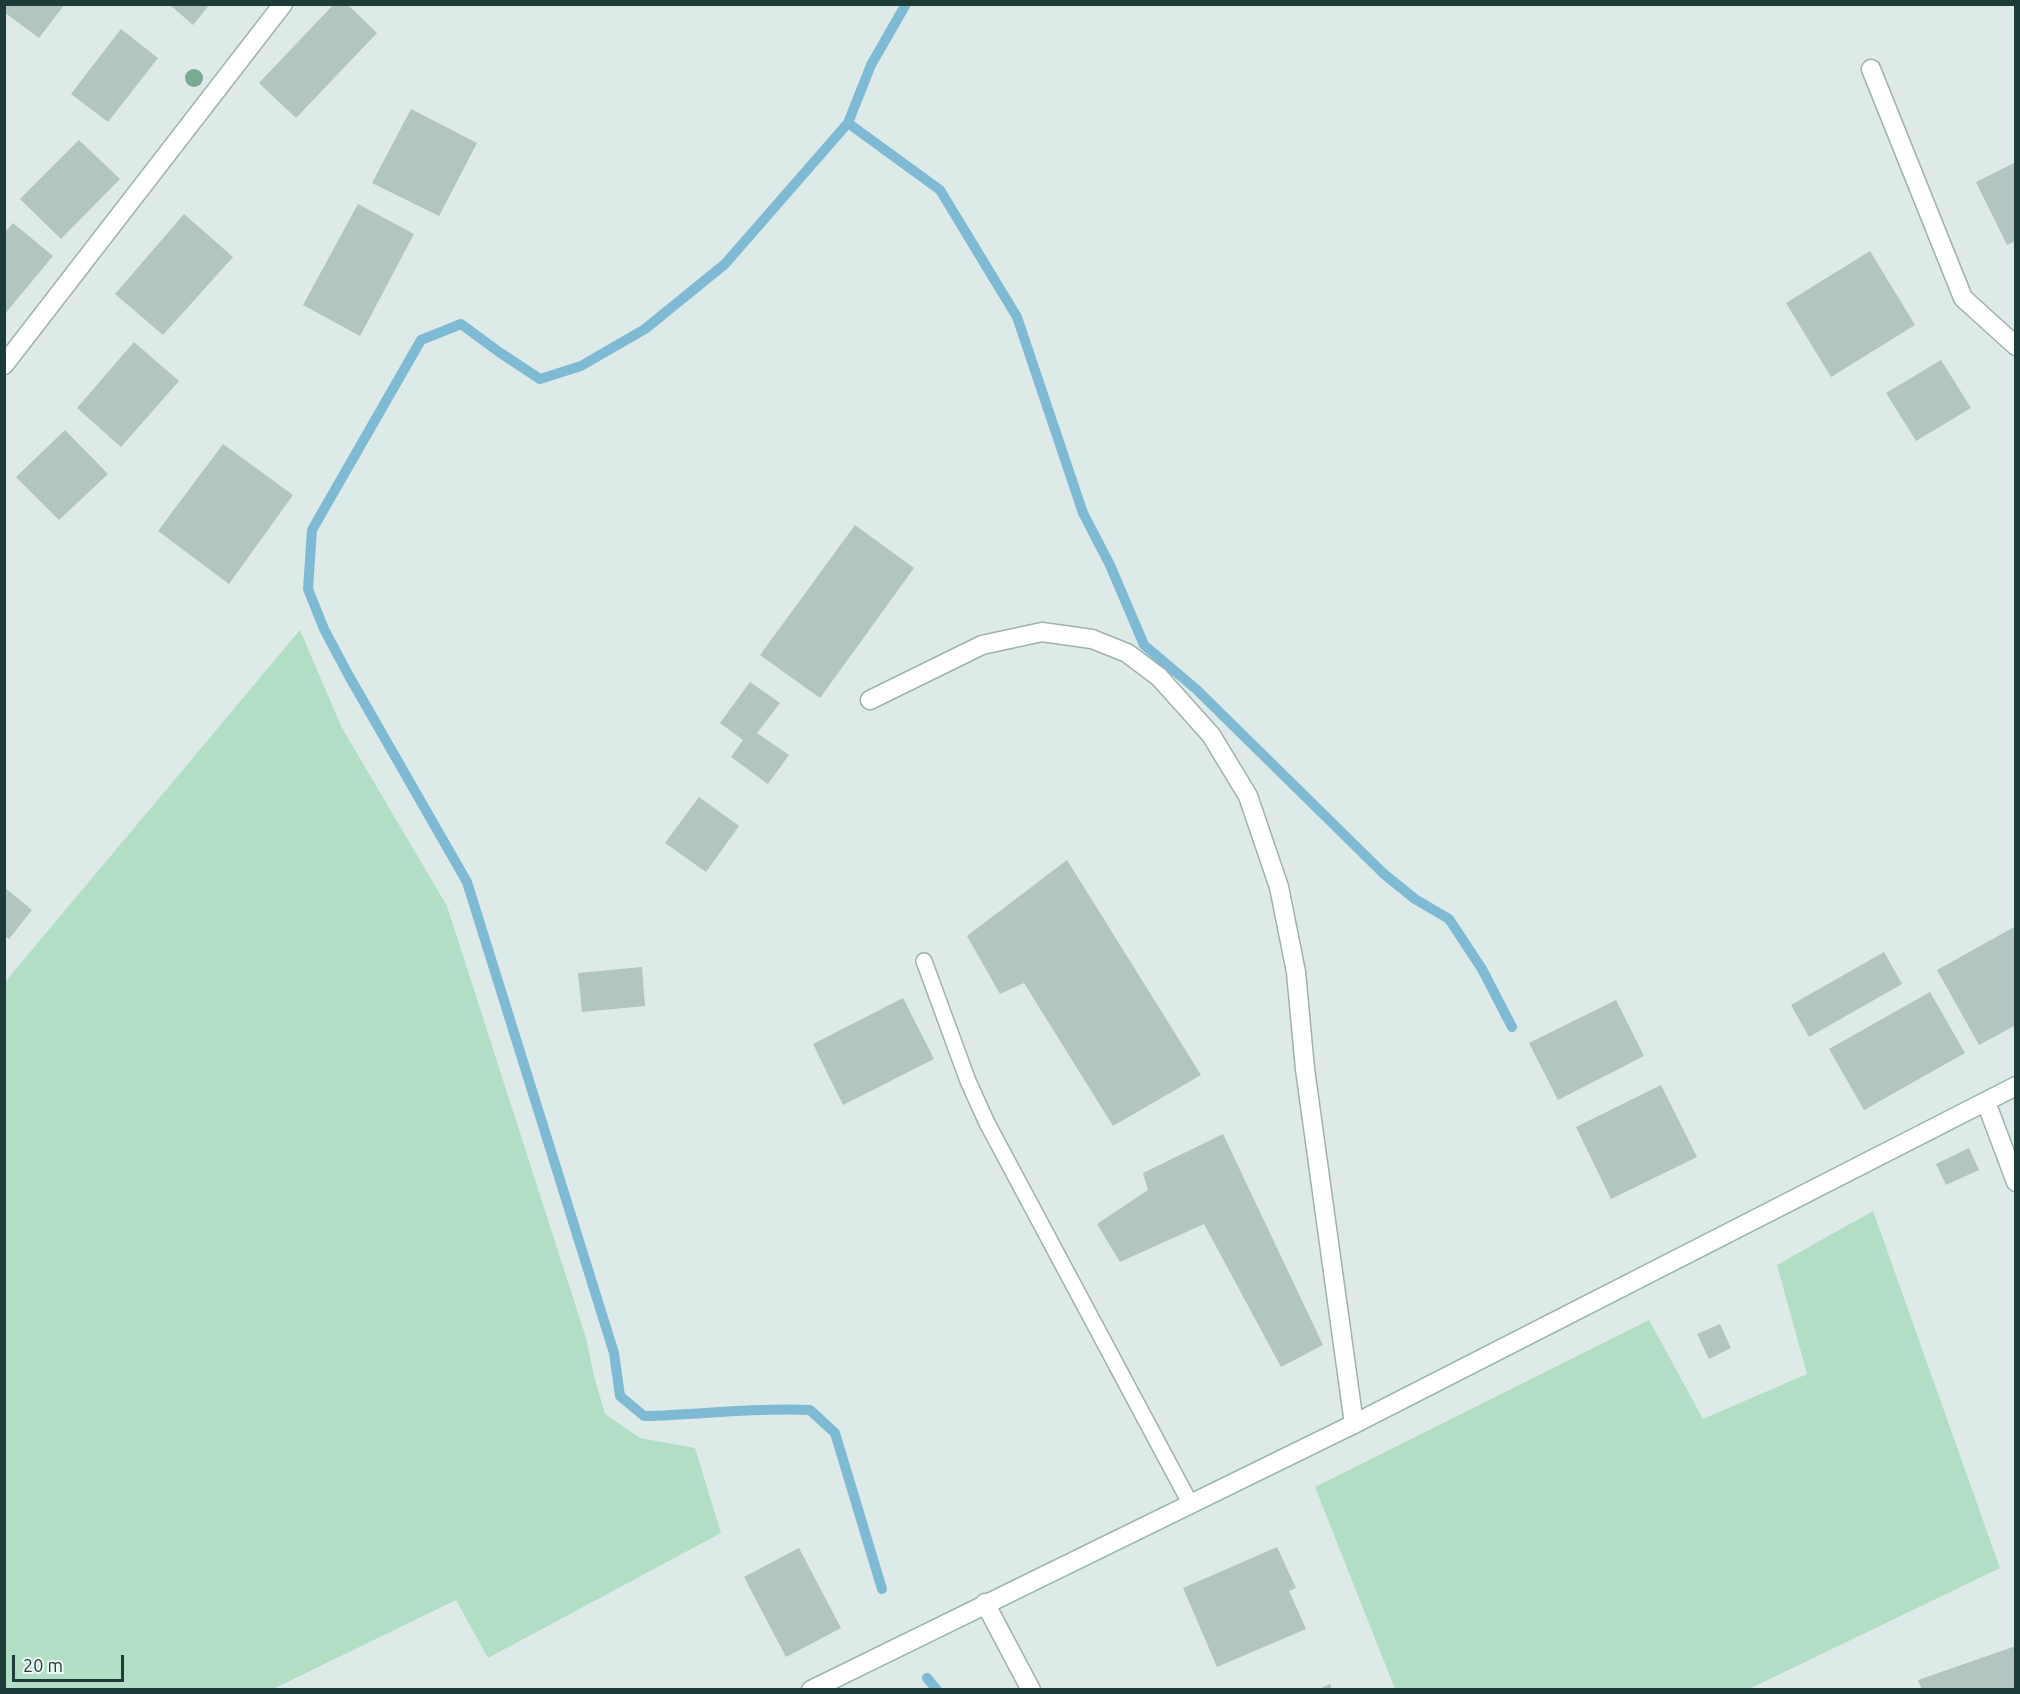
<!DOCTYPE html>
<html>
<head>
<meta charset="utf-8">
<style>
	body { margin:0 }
	#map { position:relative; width:2020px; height:1694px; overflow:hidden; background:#ddeae7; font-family:Ubuntu,sans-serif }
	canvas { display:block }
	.frame { position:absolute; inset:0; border:6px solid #1d3b38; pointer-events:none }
	.scale { position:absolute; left:12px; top:1655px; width:112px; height:27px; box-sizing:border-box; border:3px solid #1d3b38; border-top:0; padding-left:8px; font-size:18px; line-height:21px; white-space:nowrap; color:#1d3b38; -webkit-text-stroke:4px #edf7f4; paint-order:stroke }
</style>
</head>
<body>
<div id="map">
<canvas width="2020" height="1694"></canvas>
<div class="frame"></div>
<div class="scale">20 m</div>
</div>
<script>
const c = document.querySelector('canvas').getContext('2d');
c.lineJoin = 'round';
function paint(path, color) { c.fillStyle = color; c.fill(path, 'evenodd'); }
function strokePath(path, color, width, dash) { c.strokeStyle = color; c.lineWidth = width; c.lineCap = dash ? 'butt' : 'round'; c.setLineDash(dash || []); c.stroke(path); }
const green = new Path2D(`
	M300,630L342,728L447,906L586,1338L594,1376L605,1414L640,1438L695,1448L721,1533L488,1658L456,1600L273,1689H5V982Z
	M1873,1211L2000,1568L1749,1689H1395L1315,1487L1649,1320L1703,1419L1807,1374L1777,1265Z`);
const stream = new Path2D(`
	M848,123L940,190L1017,317L1083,513L1110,565L1144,645L1196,689L1384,874L1415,899L1449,919L1482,969L1512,1027
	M882,1589L835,1433L810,1410C755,1407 699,1415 644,1416L620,1396L614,1353L467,882L349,676L324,629L308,589L312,530L421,340L461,324L499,352L540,379L581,366L645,329L725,264L848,123L871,65L906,4
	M927,1678L937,1690`);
const building = new Path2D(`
	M4,4H65L39,38L4,12Z
	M169,4H210L193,25Z
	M334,4H347L377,33L296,118L259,83Z
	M121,29L158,58L108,122L71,94Z
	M411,109L477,143L439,216L372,183Z
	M79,140L120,179L61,239L20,199Z
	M2016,162V241L2007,245L1976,182Z
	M358,204L414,234L360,336L303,305Z
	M184,214L233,257L163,335L115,294Z
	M13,223L53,256L4,315V233Z
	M1870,251L1915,325L1831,377L1786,303Z
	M134,342L179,381L121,447L77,408Z
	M1941,360L1971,408L1916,441L1886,393Z
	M65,430L108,474L59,520L16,477Z
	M223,444L293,495L229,584L158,531Z
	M855,525L914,568L820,698L760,655Z
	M750,682L780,703L757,733L789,755L768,784L731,757L743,740L720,723Z
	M699,797L739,826L706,872L665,843Z
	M1067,860L1201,1075L1113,1126L1024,983L1000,994L967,936Z
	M4,887L32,910L9,939L4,936Z
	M2016,926V1025L1979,1045L1937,970Z
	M1884,952L1902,984L1809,1037L1791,1005Z
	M642,967L645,1006L582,1012L578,973Z
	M1930,992L1965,1053L1864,1110L1829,1049Z
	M903,998L934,1059L843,1105L813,1044Z
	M1616,1000L1644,1056L1558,1100L1529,1043Z
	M1661,1085L1697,1157L1611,1199L1576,1127Z
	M1223,1134L1323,1345L1281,1367L1204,1224L1120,1262L1097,1224L1148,1190L1143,1173Z
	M1969,1148L1979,1170L1946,1185L1936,1164Z
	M1720,1324L1731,1348L1709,1359L1697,1334Z
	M1277,1547L1296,1588L1289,1591L1306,1629L1217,1667L1183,1588Z
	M799,1548L841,1628L786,1657L744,1577Z
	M2016,1646V1690H1922L1918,1680Z
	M1330,1684L1332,1690H1317Z`);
const lane = new Path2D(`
	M924,961L968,1081L987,1123L1190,1503`);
const street = new Path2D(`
	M1871,69L1963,298L2016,346
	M4,365L283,4
	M870,700L982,645L1042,632L1092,639L1127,653L1159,677L1211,735L1248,796L1279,887L1296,972L1305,1069L1354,1424
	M1986,1102L2016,1182
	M985,1603L1031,1690`);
const secondary = new Path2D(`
	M811,1690L1354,1424L2016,1086`);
const trees = [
	[194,78]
];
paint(green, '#b3dec6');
strokePath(stream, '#7fbad5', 10);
paint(building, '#b2c5c0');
strokePath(lane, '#a0b2af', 18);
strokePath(street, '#a0b2af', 21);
strokePath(secondary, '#9bb7b1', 21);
strokePath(lane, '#fff', 15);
strokePath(street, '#fff', 18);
strokePath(secondary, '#fff', 18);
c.fillStyle = '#78aa94';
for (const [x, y] of trees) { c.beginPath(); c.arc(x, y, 9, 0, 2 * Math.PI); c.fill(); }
</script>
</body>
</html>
